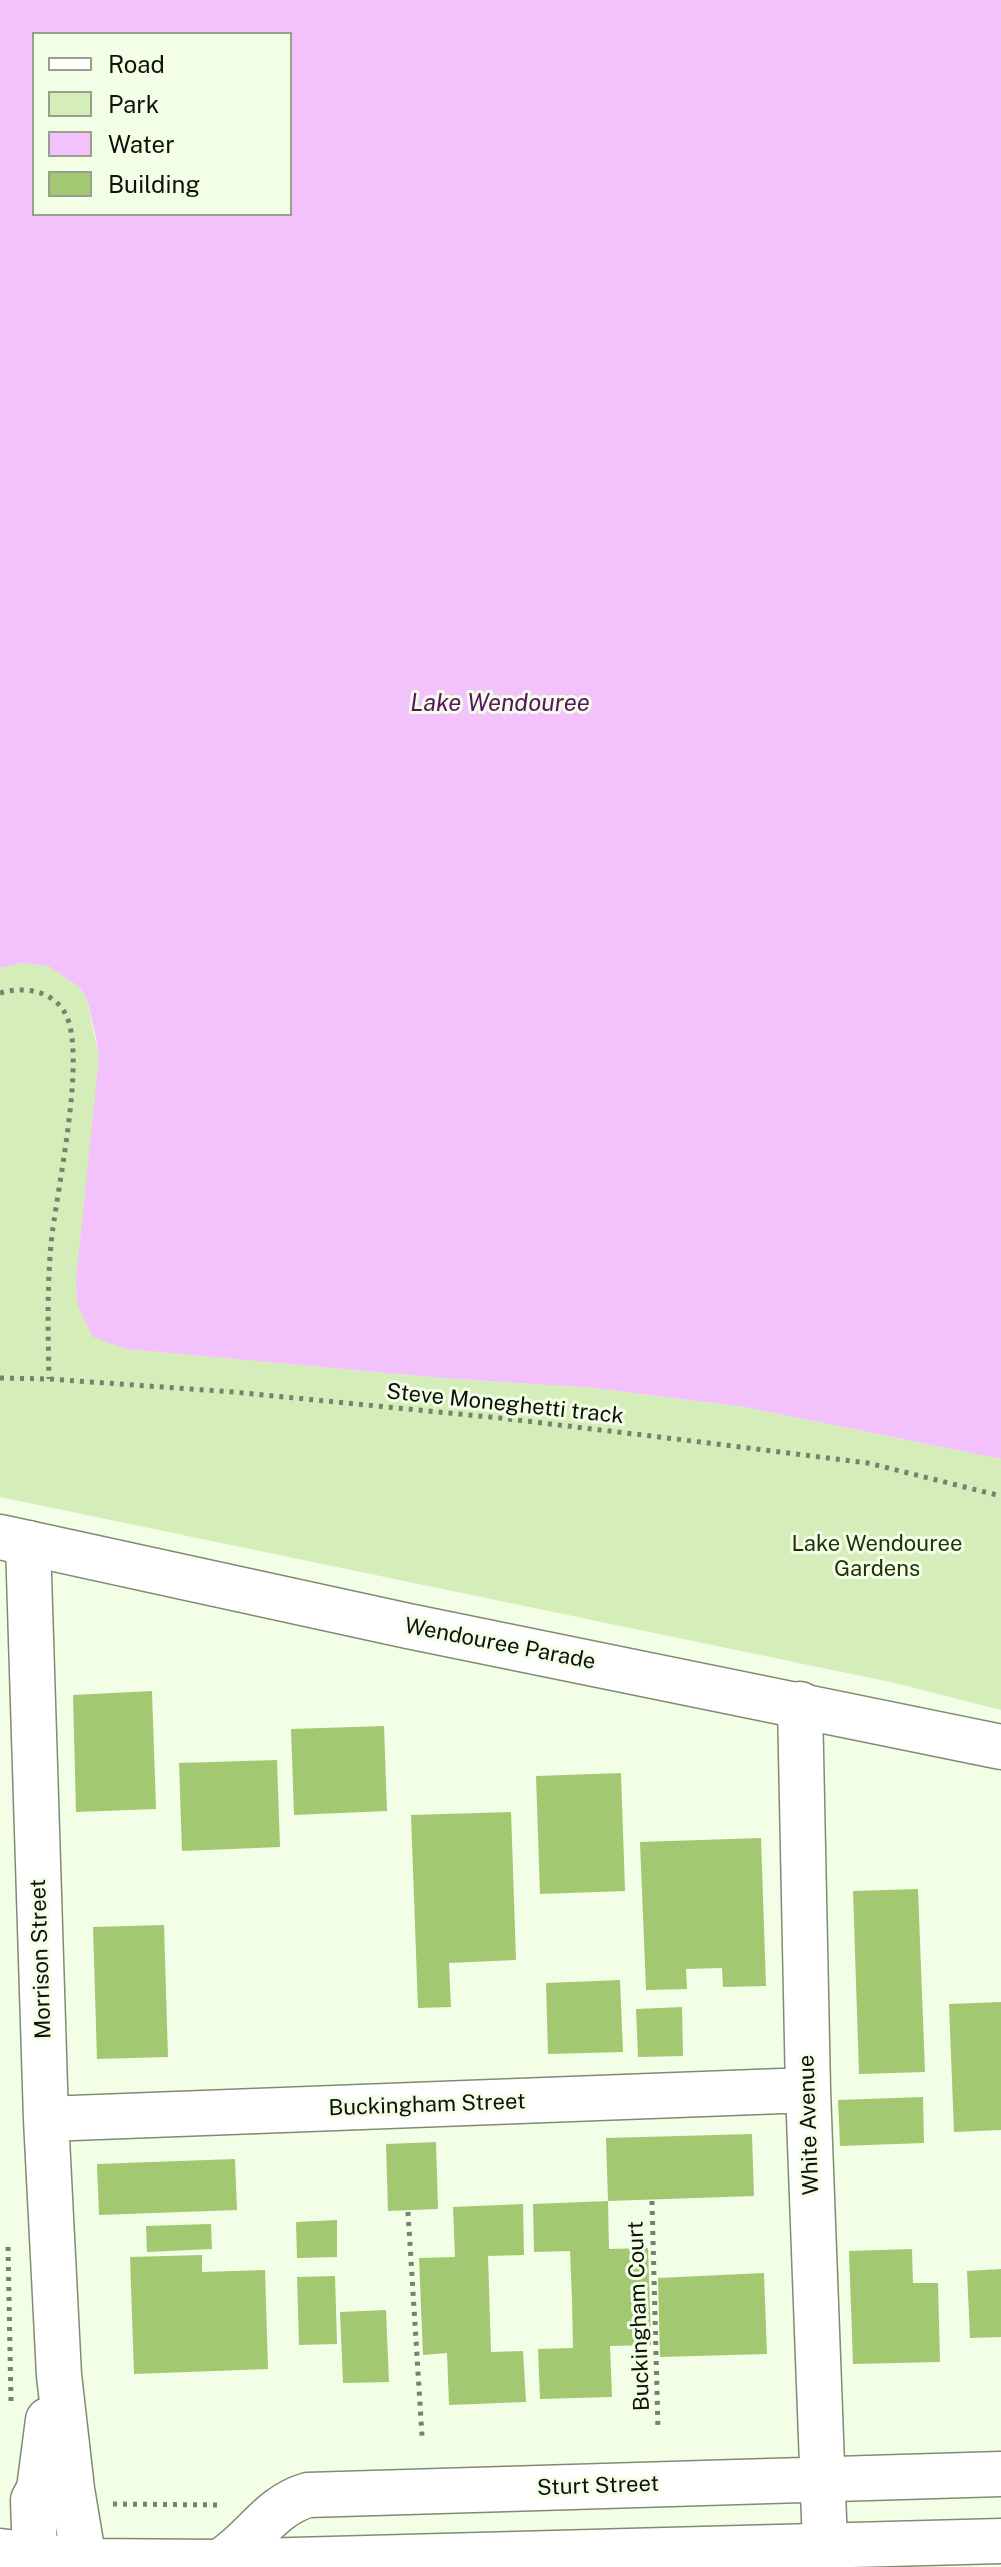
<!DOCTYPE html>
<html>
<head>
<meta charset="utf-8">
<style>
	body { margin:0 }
	#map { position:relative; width:1001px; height:2567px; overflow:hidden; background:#f2fee5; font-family:"Public Sans",sans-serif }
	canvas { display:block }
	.legend { position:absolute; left:32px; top:32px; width:260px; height:184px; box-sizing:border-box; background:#f2fee5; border:2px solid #97a08d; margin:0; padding:10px 14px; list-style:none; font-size:24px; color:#0e120a }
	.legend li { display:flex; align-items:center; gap:16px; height:40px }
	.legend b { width:40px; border:2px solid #97a08d }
</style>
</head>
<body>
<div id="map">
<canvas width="1001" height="2567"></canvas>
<ul class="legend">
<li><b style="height:10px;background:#fff"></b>Road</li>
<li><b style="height:22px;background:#d5edb9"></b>Park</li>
<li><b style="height:22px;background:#f3c1fc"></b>Water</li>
<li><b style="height:22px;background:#a3c872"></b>Building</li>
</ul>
</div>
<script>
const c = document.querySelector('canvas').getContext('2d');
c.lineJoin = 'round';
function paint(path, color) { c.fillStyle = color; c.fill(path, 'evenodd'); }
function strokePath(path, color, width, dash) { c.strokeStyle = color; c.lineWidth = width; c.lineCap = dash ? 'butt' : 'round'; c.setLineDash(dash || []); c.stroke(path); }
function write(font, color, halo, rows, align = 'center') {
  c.font = font + ' "Public Sans",sans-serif'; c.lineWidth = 6; c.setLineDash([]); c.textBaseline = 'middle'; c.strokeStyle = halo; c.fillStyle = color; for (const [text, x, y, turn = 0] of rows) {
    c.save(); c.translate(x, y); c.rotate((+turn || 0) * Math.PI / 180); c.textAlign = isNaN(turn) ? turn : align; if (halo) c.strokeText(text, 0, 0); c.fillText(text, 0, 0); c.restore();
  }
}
const green = new Path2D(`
	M21,963L48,966L78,986L87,998L99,1058L126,1349L442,1378L594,1388L744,1407L1001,1459V1710L895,1683L0,1497V968Z`);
const water = new Path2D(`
	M0,0H1001V1459L744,1407L594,1388L442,1378L126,1349L93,1337L78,1306L76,1280L99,1058L95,1033L87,998L78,986L48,966L21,963L0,968ZM34,34H290V214H34Z`);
const building = new Path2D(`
	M152,1691L156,1809L76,1812L73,1695Z
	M384,1726L387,1811L294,1815L291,1729Z
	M277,1760L280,1847L182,1851L179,1763Z
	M621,1773L625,1891L540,1894L536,1776Z
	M511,1812L516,1960L449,1963L451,2007L418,2008L411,1815Z
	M761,1838L766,1986L723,1987L722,1968L686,1969L687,1989L646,1990L640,1842Z
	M918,1889L925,2072L859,2074L853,1891Z
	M164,1925L168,2057L97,2059L93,1927Z
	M620,1980L623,2052L548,2054L546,1983Z
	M1001,2002V2130L954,2132L949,2004Z
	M682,2007L683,2056L638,2057L636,2009Z
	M923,2097L924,2143L840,2146L838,2100Z
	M752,2134L754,2196L608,2201L606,2138Z
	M436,2142L438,2209L388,2211L386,2144Z
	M235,2159L237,2210L99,2215L97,2164Z
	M608,2201L609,2249L648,2248L651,2345L610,2346L612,2397L540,2399L538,2349L573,2348L572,2300L570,2251L534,2252L533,2204Z
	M523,2204L524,2255L488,2256L491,2352L523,2351L526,2402L449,2405L447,2353L423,2355L419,2258L455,2257L453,2207Z
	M337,2220V2257L297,2258L296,2222Z
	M211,2224L212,2249L147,2252L146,2226Z
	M912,2249L913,2283H938L940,2362L853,2364L849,2251Z
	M202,2255V2272L265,2270L268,2369L134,2374L130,2257Z
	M1001,2269V2337L970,2338L967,2271Z
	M764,2273L767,2354L660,2357L658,2278Z
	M335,2276L337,2344L299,2345L297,2277Z
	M386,2310L389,2382L343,2383L340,2312Z`);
const path = new Path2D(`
	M0,993C23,986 52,990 65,1013C88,1054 56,1192 51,1244C47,1289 48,1333 49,1379
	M0,1378L49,1379L233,1392L500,1418L676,1439L868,1463L1001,1496
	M652,2201L658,2430
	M408,2212L422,2436
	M8,2247L11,2401
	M113,2504L223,2505`);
const street = new Path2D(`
	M28,1543L46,2119L59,2375L72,2489L84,2561
	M800,1704L808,2090L825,2545
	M46,2119L808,2090
	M35,2556L33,2500L39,2489L48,2420
	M219,2562C252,2543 269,2506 308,2495L1001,2474`);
const secondary = new Path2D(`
	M0,1537L408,1626L1001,1747
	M0,2551L84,2561L219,2562L1001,2541`);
const streetNames = [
	["Steve Moneghetti track",505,1404,6],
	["Wendouree Parade",500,1644,11],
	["Morrison Street",41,1959,-92],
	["Buckingham Street",427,2105,-2],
	["White Avenue",809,2125,-92],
	["Buckingham Court",639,2316,-92],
	["Sturt Street",598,2486,-2]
];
const parkNames = [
	["Lake Wendouree",877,1544],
	["Gardens",877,1569]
];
const waterNames = [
	["Lake Wendouree",500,704]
];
paint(green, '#d5edb9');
paint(water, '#f3c1fc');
paint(building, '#a3c872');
strokePath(street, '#808b74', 47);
strokePath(secondary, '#808b74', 47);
strokePath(path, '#788070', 5, [4, 6]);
strokePath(street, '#fff', 44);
strokePath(secondary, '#fff', 44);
write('22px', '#0e120a', '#f2fee5', streetNames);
write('22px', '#22300c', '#f2fee5', parkNames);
write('italic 24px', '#5c1069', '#f2fee5', waterNames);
</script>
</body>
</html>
